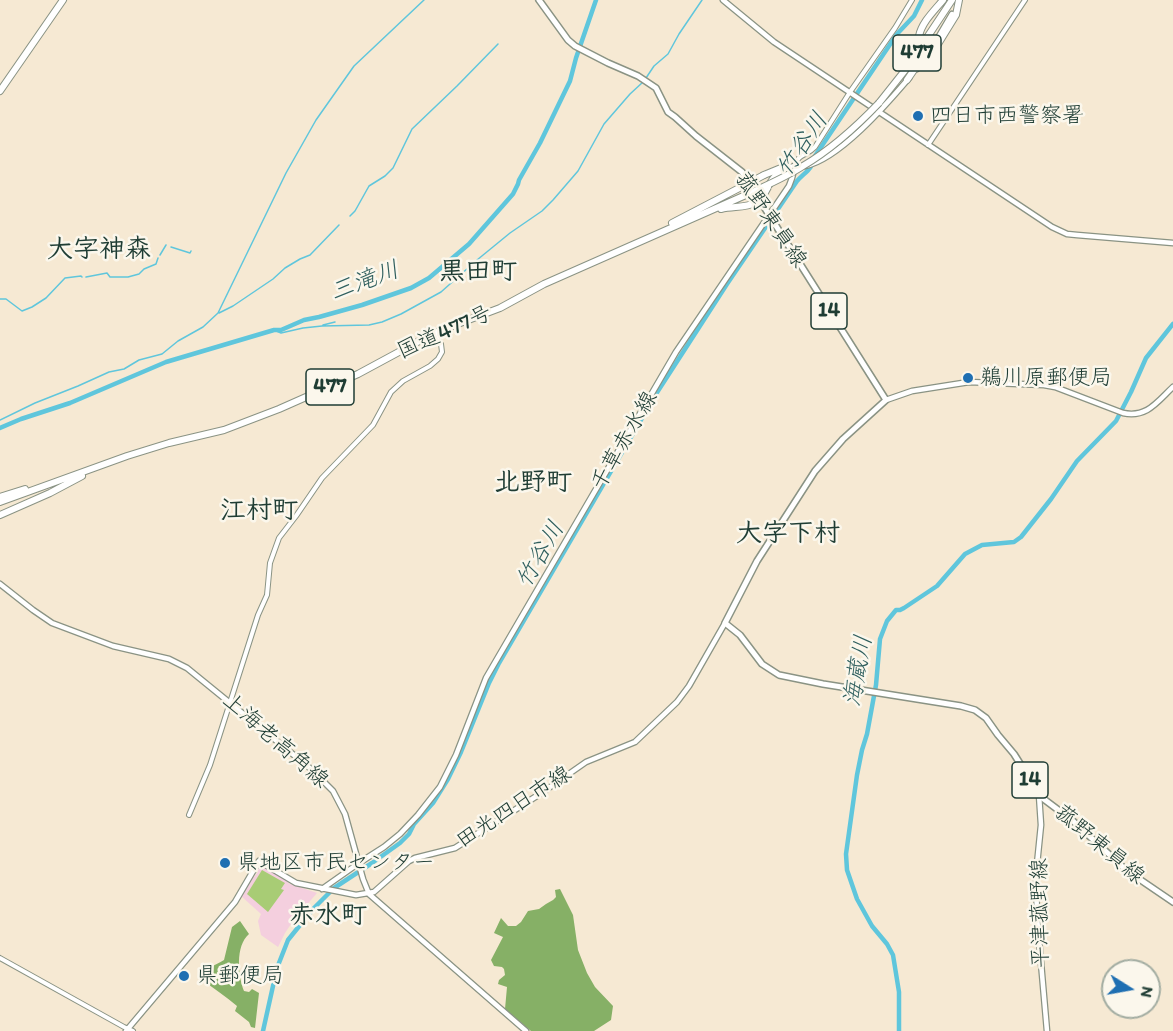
<!DOCTYPE html>
<html>
<head>
<meta charset="utf-8">
<style>
	body { margin:0 }
	#map { position:relative; width:1173px; height:1031px; overflow:hidden; background:#f6e9d3; font-family:Itim,sans-serif }
	canvas { display:block }
	.north { position:absolute; left:1101px; top:959px; width:60px; height:60px; box-sizing:border-box; background:#fbf7ec; border:2px solid #a3ada2; border-radius:50%; rotate:101deg; font-size:16px; font-weight:700; line-height:24px; text-align:center; color:#1f3d34 }
	.north::after { content:''; display:block; margin:auto; width:21px; height:27px; background:#1f6fb2; clip-path:polygon(50% 0,100% 100%,50% 72%,0 100%) }
</style>
</head>
<body>
<div id="map">
<canvas width="1173" height="1031"></canvas>
<div class="north">N</div>
</div>
<script>
const c = document.querySelector('canvas').getContext('2d');
c.lineJoin = 'round';
function paint(path, color) { c.fillStyle = color; c.fill(path, 'evenodd'); }
function strokePath(path, color, width, dash) { c.strokeStyle = color; c.lineWidth = width; c.lineCap = dash ? 'butt' : 'round'; c.setLineDash(dash || []); c.stroke(path); }
function write(font, color, halo, rows, align = 'center') {
  c.font = font + ' Itim,"Klee One",sans-serif'; c.lineWidth = 5; c.setLineDash([]); c.textBaseline = 'middle'; c.strokeStyle = halo; c.fillStyle = color; for (const [text, x, y, turn = 0] of rows) {
    c.save(); c.translate(x, y); c.rotate((+turn || 0) * Math.PI / 180); c.textAlign = isNaN(turn) ? turn : align; if (halo) c.strokeText(text, 0, 0); c.fillText(text, 0, 0); c.restore();
  }
}
const built = new Path2D(`
	M260,864L289,881L288,883L317,893L293,921L285,933L278,947L261,935L258,921L261,914L241,896L252,877H254L258,872L257,869Z`);
const green = new Path2D(`
	M262,870L285,883L281,889L284,890L268,912L247,894Z`);
const forest = new Path2D(`
	M560,889L573,915L578,950L587,973L595,987L613,1006L611,1020L594,1031H531L505,1009L507,987L498,984L499,980L505,975L504,969L502,967L494,966L491,960L503,937L494,933L501,918L508,926H516L521,922L528,911L539,909L546,904L553,900L556,897L555,890Z
	M240,921L249,934C235,946 238,976 244,991L249,992L252,989L259,993L255,1028L251,1027L249,1022L235,1011L237,1006C225,996 213,988 200,978C205,967 215,966 224,960L232,927Z`);
const stream = new Path2D(`
	M646,78L654,66L668,54L679,34L702,0
	M350,216L355,211L369,186L385,176L393,168L412,129L457,86L498,44
	M171,247L190,253L191,251
	M160,255L166,245
	M86,277L107,273L110,277H128L139,274L144,269L156,264L158,258
	M0,299H6L22,311L32,307L46,298L65,278L81,276L82,277
	M219,313L233,306L273,279L285,268L300,259L310,255L339,225
	M323,325L335,322
	M274,330L281,333L303,328L322,326L369,325L382,322L401,314L441,292L477,260L510,233L542,211L553,200L578,171L604,124L630,94L643,82
	M0,420L35,403L78,386L109,372L124,369L139,360L162,354L178,341L203,327L218,313L286,173L316,120L354,66L424,0`);
const river = new Path2D(`
	M0,428L21,419L70,403L166,362L274,330H281L304,320L319,317L362,305L411,288L429,278L469,244L513,194L518,184L519,180L540,143L570,81L576,58L596,0
	M263,1031L277,968L288,940L313,909L334,888L372,863L400,843L409,834L414,824L433,803L448,779L461,752L489,683L499,663L656,394L727,284L797,181C805,172 812,170 815,156L897,34L914,16L922,0
	M899,1031V992L893,955L887,944L872,926L857,899L847,870L846,854L857,775L862,750L867,734L876,685L880,639L887,621L896,610H900L904,608L937,586L965,554L982,545L1014,542L1021,537L1051,499L1077,461L1116,421L1131,392L1146,358L1173,324`);
const tertiary = new Path2D(`
	M928,145L1025,0
	M794,167C798,153 807,156 815,147L850,92L895,28L912,0
	M189,815L210,765L258,615L267,595L270,563L279,538L296,516L322,478L373,425L391,392L403,381L430,366L438,359L442,352L441,344L434,333
	M0,958L124,1027L133,1031`);
const secondary = new Path2D(`
	M723,0L774,42L1052,227L1067,234L1077,235L1173,243
	M917,69L925,60L952,14
	M805,166C839,159 886,105 909,78
	M886,400L912,391L969,382L1044,385L1055,387L1123,413C1147,418 1157,402 1173,387
	M0,584L33,610L52,623L113,646L169,659L187,668L311,769L333,791L345,814L363,879L369,894L526,1031
	M1039,795L1041,825L1036,874L1037,917L1047,1031
	M322,889L359,863L384,847L400,834L418,815L440,787L456,755L486,678L676,352L789,186L792,178L794,170
	M126,1031L235,902L259,861L296,883L356,895L374,892L409,861L415,858L455,848L543,792L586,762L635,742L677,702L689,686L725,623`);
const primary = new Path2D(`
	M539,0L568,40L575,46L608,63L638,76L656,88L668,112L675,117L696,136L742,172L886,400L843,439L815,471L757,561L725,623L740,635L762,664L779,675L823,684L961,706L975,710L986,718L998,735L1014,754L1041,797L1073,821L1126,870L1173,902`);
const trunk = new Path2D(`
	M919,36C922,22 934,11 943,0
	M925,60L935,49L956,15L959,0
	M907,80L916,67L919,55
	M0,91L63,0
	M879,103L906,69L952,0
	M764,175L781,168
	M769,185C775,174 782,170 794,167
	M721,209C733,206 745,208 755,203
	M672,223L745,185
	M0,497L25,489
	M0,502L127,456L169,443L224,430L279,409L358,374L434,333L500,308L544,284L748,194
	M0,515L50,493L82,476`);
const trunkBridge = new Path2D(`
	M745,185L764,175
	M748,194C767,185 786,177 803,166C832,149 856,127 879,103
	M755,203L762,198L768,187`);
const markers = [
	[918,116,6,"#1f6fb2"],
	[968,378,6,"#1f6fb2"],
	[225,863,6,"#1f6fb2"],
	[184,976,6,"#1f6fb2"]
];
const shields = [
	[917,53,48],
	[829,311,36],
	[330,387,48],
	[1030,780,36]
];
const shieldNames = [
	["477",917,53],
	["14",829,311],
	["477",330,387],
	["14",1030,780]
];
const poiNames = [
	["四日市西警察署",930,116],
	["鵜川原郵便局",980,378],
	["県地区市民センター",237,863],
	["県郵便局",196,976]
];
const streetNames = [
	["菰野東員線",770,220,56],
	["国道477号",445,333,-24],
	["千草赤水線",625,441,-60],
	["上海老高角線",275,741,41],
	["田光四日市線",514,808,-33],
	["菰野東員線",1099,845,40],
	["平津菰野線",1041,913,-91]
];
const waterNames = [
	["竹谷川",803,145,-56],
	["三滝川",365,282,-20],
	["竹谷川",541,555,-60],
	["海蔵川",859,671,-80]
];
const quarterNames = [
	["大字神森",99,250],
	["黒田町",478,272],
	["北野町",533,483],
	["江村町",259,511],
	["大字下村",788,534],
	["赤水町",328,916]
];
paint(built, '#f4cfde');
paint(green, '#a8cc75');
paint(forest, '#86b066');
strokePath(stream, '#5fc6dc', 1.5);
strokePath(river, '#5fc6dc', 4.5);
strokePath(tertiary, '#8a9384', 6);
strokePath(secondary, '#8a9384', 7);
strokePath(primary, '#8a9384', 8);
strokePath(trunk, '#8a9384', 8);
strokePath(tertiary, '#fff', 4);
strokePath(secondary, '#fff', 4.5);
strokePath(primary, '#fff', 5);
strokePath(trunk, '#fff', 6);
strokePath(trunkBridge, '#8a9384', 8, []);
strokePath(trunkBridge, '#fff', 6);
for (const [x, y, r, color] of markers) { const dot = new Path2D(); dot.arc(x, y, r, 0, 2 * Math.PI); c.fillStyle = color; c.fill(dot); strokePath(dot, '#fbf7ec', 2); }
for (const [x, y, w] of shields) { const box = new Path2D(); box.roundRect(x - w / 2, y - 18, w, 36, 4.5); c.fillStyle = '#fbf7ec'; c.fill(box); strokePath(box, '#1f3d34', 1.5); }
write('bold 21px', '#1f3d34', null, shieldNames);
write('22px', '#1f3d34', '#fbf7ec', poiNames, 'left');
write('22px', '#1f3d34', '#fbf7ec', streetNames);
write('italic 24px', '#2f5f5e', '#fbf7ec', waterNames);
write('bold 26px', '#1f3d34', '#fbf7ec', quarterNames);
</script>
</body>
</html>
